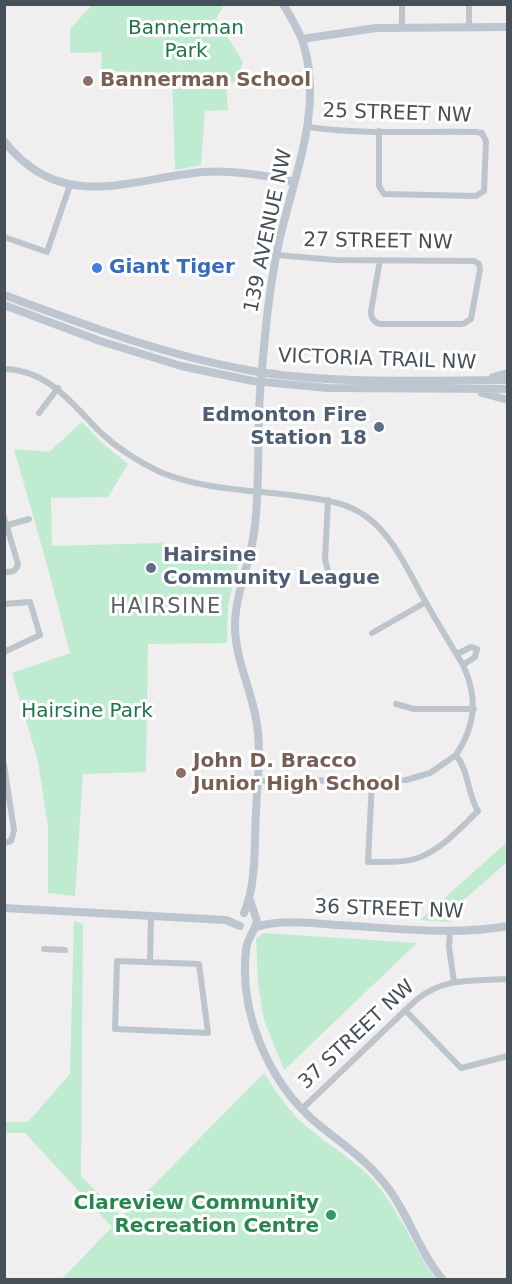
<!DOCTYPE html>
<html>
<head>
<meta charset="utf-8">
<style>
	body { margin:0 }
	#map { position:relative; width:512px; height:1284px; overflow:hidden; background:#f0eeee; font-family:"DejaVu Sans",sans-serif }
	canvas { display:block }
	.frame { position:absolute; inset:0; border:6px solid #475059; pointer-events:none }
</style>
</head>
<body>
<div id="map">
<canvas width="512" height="1284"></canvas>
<div class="frame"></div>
</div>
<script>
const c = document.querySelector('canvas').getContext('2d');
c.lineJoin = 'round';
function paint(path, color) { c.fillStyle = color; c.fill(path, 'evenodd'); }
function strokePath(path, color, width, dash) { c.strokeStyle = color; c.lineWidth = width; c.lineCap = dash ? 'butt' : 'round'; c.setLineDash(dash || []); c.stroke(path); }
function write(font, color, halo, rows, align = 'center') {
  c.font = font + ' "DejaVu Sans",sans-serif'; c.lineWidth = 6; c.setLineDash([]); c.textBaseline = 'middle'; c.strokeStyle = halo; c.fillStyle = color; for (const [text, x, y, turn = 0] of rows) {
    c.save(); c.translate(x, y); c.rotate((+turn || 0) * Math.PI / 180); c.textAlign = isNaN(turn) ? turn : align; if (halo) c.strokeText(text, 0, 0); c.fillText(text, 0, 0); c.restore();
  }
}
const green = new Path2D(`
	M88,5H224L216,19L243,62C241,69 236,75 237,82L226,84L228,110L205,111L201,165L175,170L172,73L101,71L102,52L70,53V29L90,7Z
	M82,422L102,443L128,464L108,497L51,498L52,546L163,543L164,558L238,563L228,605L227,643L148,644L146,772L83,774L75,896L48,893V828L38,761L12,673L70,653L49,572L14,449L49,452Z
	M507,842V862L458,905L460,912L449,922L420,920Z
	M74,921L83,924L81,1176L122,1217L264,1073C276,1092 289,1112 307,1127C328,1145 353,1159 372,1179C399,1209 413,1247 436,1279H62L112,1227L25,1133H5L4,1122H28L70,1074Z
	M264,933L417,943L284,1070L264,1020L258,984L256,938Z`);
const street = new Path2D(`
	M402,4V28
	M469,4V27
	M308,127C363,135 420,131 476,132L482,133L486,141L484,191L476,196L384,194L379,186V131
	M4,237L47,252L70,185
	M277,255L335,260L474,261L479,264L480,269L471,319L463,324H380C373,322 371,318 371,311L380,260
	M4,369C49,370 71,403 100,432C117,448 139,462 160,472C201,489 246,490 290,495C317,499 344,500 367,517C394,537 408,571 424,599C436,621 450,643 463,665C478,697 476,725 456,755C469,771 467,793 478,811C459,829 441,851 415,859C401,863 383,862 368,862L372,781
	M39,413L58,388
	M328,500L325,559L329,575
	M4,517L18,564C16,572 12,572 4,572
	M8,525L29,519
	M4,604L30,602L40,635L4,652
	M372,633L426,602
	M457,654L471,647L477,649L475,657L463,665
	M396,704L414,709H474
	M4,765L14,830L11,841L4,843
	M257,781L406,780L430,773L456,755
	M450,931L449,947L454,982
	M44,949L65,950
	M117,961L199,964L208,1033L115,1029Z
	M150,962L151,916
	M405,1010L461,1068L508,1056
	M302,1109L415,1001C443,977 473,981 508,979`);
const secondary = new Path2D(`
	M302,39L376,28L508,27
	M4,141C61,214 128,179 203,172C234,170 264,175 294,182
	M4,295C85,325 164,355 248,370C331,385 424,380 508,380
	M4,305L100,341L181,366L253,381L328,388L508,389
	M493,377L508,373
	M482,393L508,400
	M250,900L257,921C255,932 247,937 246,950C239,1011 267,1078 312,1119C335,1139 361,1155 381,1179C407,1209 417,1249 443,1280
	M4,908L226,920L240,926
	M244,913C257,883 254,844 256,812C257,782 262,749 256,719C251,689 236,660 235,629C234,596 250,565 254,533C261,483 256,431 261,380C265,334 269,287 279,242C293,178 323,112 304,46C300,31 291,18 283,4
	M256,927C281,919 311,923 338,925C394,928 452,936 508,926`);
const markers = [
	[88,81,6,"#8d6e63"],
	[97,268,6,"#3f7fe0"],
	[379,427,6,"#5c6f8a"],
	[151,568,6,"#5c6f8a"],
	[181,773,6,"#8d6e63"],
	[331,1215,6,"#2e9e5b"]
];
const parkNames = [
	["Bannerman",186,29],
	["Park",186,52],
	["Hairsine Park",87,712]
];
const educationNames = [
	["Bannerman School",100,81],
	["John D. Bracco",193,762],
	["Junior High School",193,785]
];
const streetNames = [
	["25 STREET NW",397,114,2],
	["139 AVENUE NW",269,231,-78],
	["27 STREET NW",378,242,1],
	["VICTORIA TRAIL NW",377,360,2],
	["36 STREET NW",389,910,2],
	["37 STREET NW",357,1035,-43]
];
const shopNames = [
	["Giant Tiger",109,268]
];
const serviceNames = [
	["Edmonton Fire",367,416],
	["Station 18",367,439],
	["Hairsine",163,556,"left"],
	["Community League",163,579,"left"]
];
const leisureNames = [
	["Clareview Community",319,1204],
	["Recreation Centre",319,1227]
];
const neighbourhoodNames = [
	["HAIRSINE",166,608]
];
paint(green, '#bfebd1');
strokePath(street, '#bdc5cc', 6);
strokePath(secondary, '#bdc5d0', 8);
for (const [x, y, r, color] of markers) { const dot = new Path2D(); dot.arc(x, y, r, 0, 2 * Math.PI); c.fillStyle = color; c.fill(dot); strokePath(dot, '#fff', 2); }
write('20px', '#1e754c', '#fff', parkNames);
write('bold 20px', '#785e54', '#fff', educationNames, 'left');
write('20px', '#475059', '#fff', streetNames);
write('bold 20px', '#366cbe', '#fff', shopNames, 'left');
write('bold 20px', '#4e5e75', '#fff', serviceNames, 'right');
write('bold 20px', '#27864d', '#fff', leisureNames, 'right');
c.letterSpacing = '1.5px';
write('21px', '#5b5e62', '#fff', neighbourhoodNames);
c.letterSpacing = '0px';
</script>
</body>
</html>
